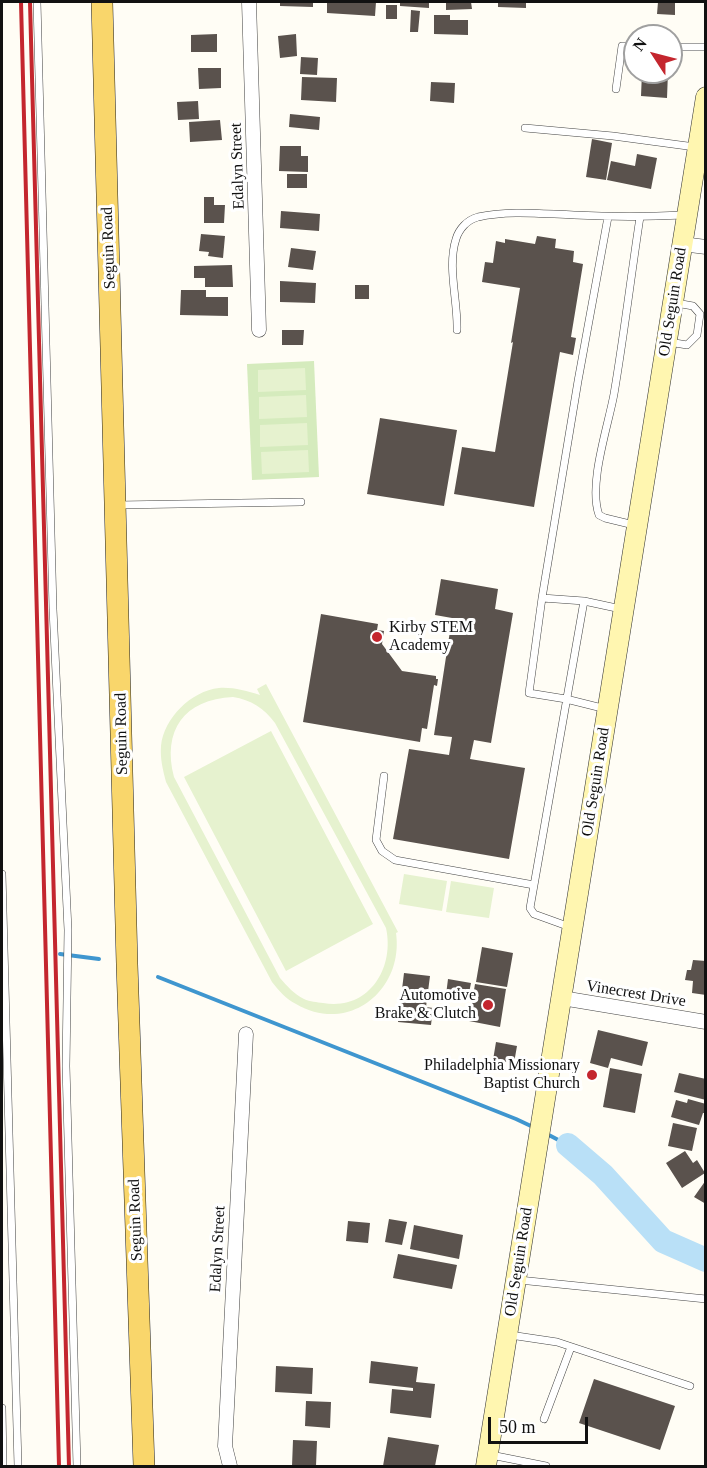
<!DOCTYPE html>
<html>
<head>
<meta charset="utf-8">
<style>
	body { margin:0 }
	#map { position:relative; width:707px; height:1468px; overflow:hidden; background:#fffdf5; font-family:Georgia,serif }
	canvas { display:block }
	.frame { position:absolute; inset:0; border:3px solid #111; pointer-events:none }
	.north { position:absolute; left:623px; top:24px; width:60px; height:60px; box-sizing:border-box; background:#fff; border:2px solid #a0a0a0; border-radius:50%; rotate:306deg; font-size:16px; font-weight:700; line-height:24px; text-align:center; color:#111 }
	.north::after { content:''; display:block; margin:auto; width:21px; height:27px; background:#c4262e; clip-path:polygon(50% 0,100% 100%,50% 72%,0 100%) }
	.scale { position:absolute; left:488px; top:1417px; width:100px; height:27px; box-sizing:border-box; border:3px solid #111; border-top:0; padding-left:8px; font-size:18px; line-height:21px; white-space:nowrap; color:#111; -webkit-text-stroke:4px #fff; paint-order:stroke }
</style>
</head>
<body>
<div id="map">
<canvas width="707" height="1468"></canvas>
<div class="frame"></div>
<div class="north">N</div>
<div class="scale">50 m</div>
</div>
<script>
const c = document.querySelector('canvas').getContext('2d');
c.lineJoin = 'round';
function paint(path, color) { c.fillStyle = color; c.fill(path, 'evenodd'); }
function strokePath(path, color, width, dash) { c.strokeStyle = color; c.lineWidth = width; c.lineCap = dash ? 'butt' : 'round'; c.setLineDash(dash || []); c.stroke(path); }
function write(font, color, halo, rows, align = 'center') {
  c.font = font + ' Georgia,serif'; c.lineWidth = 6; c.setLineDash([]); c.textBaseline = 'middle'; c.strokeStyle = halo; c.fillStyle = color; for (const [text, x, y, turn = 0] of rows) {
    c.save(); c.translate(x, y); c.rotate((+turn || 0) * Math.PI / 180); c.textAlign = isNaN(turn) ? turn : align; if (halo) c.strokeText(text, 0, 0); c.fillText(text, 0, 0); c.restore();
  }
}
const green = new Path2D(`
	M314,361L319,477L252,480L247,364Z`);
const pitch = new Path2D(`
	M305,368L306,390L258,392V370Z
	M306,395L307,417L259,419V397Z
	M307,423L308,445L260,447V425Z
	M308,450L309,472L262,474L261,452Z
	M266,684L398,932L396,933C404,990 349,1035 296,1004C286,999 279,991 272,982L166,782C163,770 160,759 161,746C164,718 191,691 219,688C233,687 246,691 260,695L257,689ZM233,697C251,700 264,708 275,723L386,928C395,969 368,1011 323,1003C317,1002 310,1002 304,999C294,994 287,986 280,978L174,777C162,731 184,699 233,697Z
	M271,731L373,924L286,971L184,777Z
	M404,874L447,881L442,911L399,904Z
	M451,881L494,888L489,918L446,912Z`);
const stream = new Path2D(`
	M60,954L99,959
	M158,977L516,1119L533,1127
	M545,1133L568,1145`);
const river = new Path2D(`
	M568,1145L603,1175L663,1241L706,1260`);
const building = new Path2D(`
	M280,2H313V7L280,6Z
	M327,2H376L375,16L327,13Z
	M400,2H429V8L400,6Z
	M446,2H471L472,9L446,10Z
	M498,2H526V8L498,7Z
	M658,2H675V15L657,14Z
	M386,5H397V19H386Z
	M411,10L420,11L418,32H410Z
	M434,15H450V20H468V35L434,34Z
	M217,34V52H191V35Z
	M296,34L297,56L280,58L278,36Z
	M301,57L318,58L317,75L300,74Z
	M198,68H221V88L199,89Z
	M642,72H668L667,98L641,96Z
	M302,77L337,78L336,102L301,100Z
	M431,82L455,83L454,103L430,101Z
	M198,101L199,119L178,120L177,102Z
	M290,114L320,117L319,130L289,127Z
	M220,120L222,140L190,142L189,122Z
	M592,139L612,143L606,180L586,177Z
	M280,146H301V156H308V172L279,171Z
	M637,154L657,158L651,189L607,180L611,161L635,166Z
	M287,174H307V188H287Z
	M204,197H214V205H225L224,223H204Z
	M281,211L320,214L319,231L280,228Z
	M201,234L225,236L223,258L208,256L209,252L199,251Z
	M537,236L556,239L555,248L574,251L573,262L583,264L571,337L576,338L573,355L560,352L534,507L454,494L462,447L495,452L513,342L511,343L520,288L482,282L485,262L493,263L496,241L505,243V239L535,244Z
	M291,248L316,251L313,270L288,267Z
	M232,265L233,287H205V278H194V266Z
	M280,281L316,283L315,303L280,302Z
	M355,285H369V299H355Z
	M181,290H206V297H228V316L180,315Z
	M282,330H304L303,345H282Z
	M380,418L457,430L444,506L367,494Z
	M441,579L498,589L495,609L513,613L491,743L474,740L470,759L525,768L509,859L393,839L409,749L449,755L452,737L434,735L452,618L435,615Z
	M321,614L378,624L377,630L384,631L382,644L402,671L436,676V679H438L437,686L434,685L427,729L422,728L420,742L303,722Z
	M482,947L513,953L507,987L476,982Z
	M693,960L706,961V995L692,993L693,981L685,980L687,970H691Z
	M404,973L430,976L426,1007L433,1008L431,1025L398,1022Z
	M448,979L471,983L468,998L446,995Z
	M475,984L506,989L500,1027L469,1021Z
	M598,1030L648,1042L642,1066L611,1058L608,1068L590,1063Z
	M496,1042L517,1046L514,1063L493,1060Z
	M610,1068L642,1074L635,1113L603,1107Z
	M679,1073L706,1079V1100L674,1092Z
	M688,1099L706,1104V1113H703L699,1125L671,1117L676,1100L687,1103Z
	M673,1123L697,1128L692,1151L668,1146Z
	M685,1151L693,1163L697,1160L705,1173L682,1188L666,1163Z
	M706,1180V1204L694,1197Z
	M389,1219L407,1222L402,1245L385,1242Z
	M348,1221L370,1223L368,1243L346,1241Z
	M414,1225L463,1235L459,1259L410,1249Z
	M398,1254L457,1265L452,1289L393,1278Z
	M371,1361L418,1367L416,1382L435,1384L431,1418L390,1413L392,1389L413,1391V1388L369,1383Z
	M276,1366L313,1368L312,1394L275,1392Z
	M594,1379L675,1406L660,1450L579,1423Z
	M306,1401L331,1402L330,1428L305,1426Z
	M388,1437L439,1445L435,1466H383Z
	M293,1440L317,1441L316,1466H292Z`);
const lane = new Path2D(`
	M37,2L53,609L68,930L66,1066L77,1466
	M671,47H706
	M616,89L622,46H635
	M525,128L613,136L695,147
	M457,330C458,301 447,267 456,239C459,229 467,220 478,217C509,210 543,214 574,215C611,217 647,217 684,215
	M669,342L687,345L697,335L700,314L693,306L676,303
	M118,505L301,502
	M634,525L605,518L599,515C588,484 608,427 614,394C624,335 631,276 640,217
	M542,598L578,381L608,217
	M606,709L566,699L529,693L542,598L584,601L621,609
	M384,776L376,840L382,851L395,860L534,885
	M2,874L18,1466
	M570,927L534,914L530,908L584,601
	M519,1280L706,1299
	M510,1335L557,1342L690,1386
	M2,1408L3,1466
	M544,1419L571,1347
	M491,1455L546,1466`);
const street = new Path2D(`
	M249,2L259,330
	M682,244L706,247
	M562,998L706,1022
	M230,1466L225,1446L246,1034`);
const secondary = new Path2D(`
	M486,1466L706,97`);
const primary = new Path2D(`
	M102,2L127,964L144,1466`);
const rail = new Path2D(`
	M21,2L59,1466
	M30,2L69,1466`);
const markers = [
	[377,637,6,"#c4262e"],
	[488,1005,6,"#c4262e"],
	[592,1075,6,"#c4262e"]
];
const streetNames = [
	["Edalyn Street",238,166,-92],
	["Seguin Road",109,248,-92],
	["Old Seguin Road",673,302,-81],
	["Seguin Road",122,734,-91],
	["Old Seguin Road",596,782,-81],
	["Vinecrest Drive",636,994,9],
	["Seguin Road",136,1220,-92],
	["Edalyn Street",218,1249,-87],
	["Old Seguin Road",519,1262,-81]
];
const poiNames = [
	["Kirby STEM",389,628,"left"],
	["Academy",389,646,"left"],
	["Automotive",476,996],
	["Brake & Clutch",476,1014],
	["Philadelphia Missionary",580,1066],
	["Baptist Church",580,1084]
];
paint(green, '#d5ebbd');
paint(pitch, '#e6f2cf');
strokePath(stream, '#3f96cf', 4);
strokePath(river, '#b9e0f7', 24);
paint(building, '#5a524d');
strokePath(lane, '#444', 8);
strokePath(street, '#444', 15);
strokePath(secondary, '#333', 21);
strokePath(primary, '#222', 22);
strokePath(lane, '#fff', 7);
strokePath(street, '#fff', 14);
strokePath(secondary, '#fff6b0', 20);
strokePath(primary, '#f9d66b', 21);
strokePath(rail, '#c4262e', 4);
for (const [x, y, r, color] of markers) { const dot = new Path2D(); dot.arc(x, y, r, 0, 2 * Math.PI); c.fillStyle = color; c.fill(dot); strokePath(dot, '#fff', 2); }
write('16px', '#111', '#fff', streetNames);
write('16px', '#111', '#fff', poiNames, 'right');
</script>
</body>
</html>
